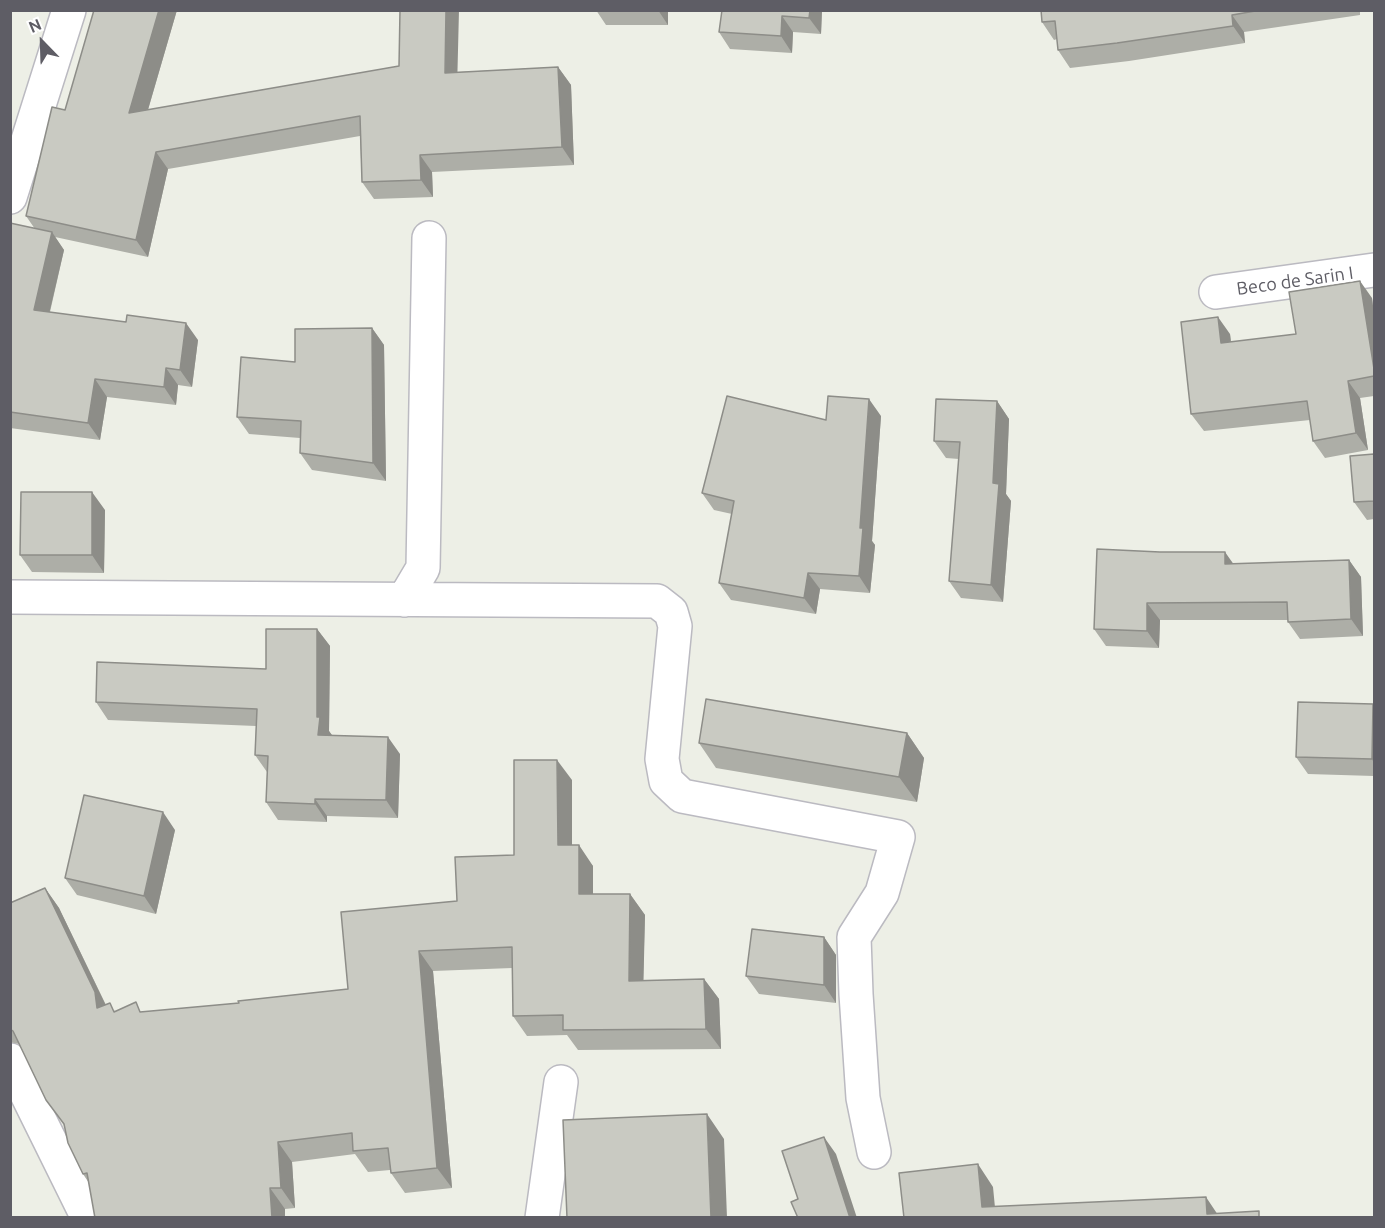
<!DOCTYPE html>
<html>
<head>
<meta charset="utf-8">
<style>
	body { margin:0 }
	#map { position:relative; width:1385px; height:1228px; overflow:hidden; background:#edefe6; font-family:Ubuntu,sans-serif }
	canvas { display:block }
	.frame { position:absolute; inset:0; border:12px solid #5e5d65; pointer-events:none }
	.north { position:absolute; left:12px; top:12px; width:60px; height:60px; -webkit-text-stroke:4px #fff; paint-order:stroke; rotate:337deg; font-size:16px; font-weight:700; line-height:24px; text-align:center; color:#5e5d65 }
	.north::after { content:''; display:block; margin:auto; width:21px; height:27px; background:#5e5d65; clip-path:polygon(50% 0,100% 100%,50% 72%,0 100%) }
</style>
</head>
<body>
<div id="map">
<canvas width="1385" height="1228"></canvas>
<div class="frame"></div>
<div class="north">N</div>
</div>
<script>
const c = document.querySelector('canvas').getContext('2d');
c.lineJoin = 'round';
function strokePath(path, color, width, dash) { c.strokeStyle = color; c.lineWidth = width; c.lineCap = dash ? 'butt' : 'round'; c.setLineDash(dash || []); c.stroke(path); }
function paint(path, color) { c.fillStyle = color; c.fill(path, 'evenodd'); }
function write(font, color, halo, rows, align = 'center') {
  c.font = font + ' Ubuntu,sans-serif'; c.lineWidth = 5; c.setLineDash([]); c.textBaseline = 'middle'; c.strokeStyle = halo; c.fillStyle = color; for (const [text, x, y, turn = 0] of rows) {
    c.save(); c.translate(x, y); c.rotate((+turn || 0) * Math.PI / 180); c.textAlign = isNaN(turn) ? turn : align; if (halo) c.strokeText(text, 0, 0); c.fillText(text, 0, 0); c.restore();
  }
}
const minor = new Path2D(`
	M1216,292L1374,270
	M10,597L657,601L671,612L675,626L662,759L666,781L682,796L898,837L882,893L854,937L856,994L863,1098L874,1152
	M404,600L423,568L429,238
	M542,1218L561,1082`);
const tertiary = new Path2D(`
	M10,197L69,10
	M10,1060L88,1218`);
const wall = new Path2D(`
	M177,10L148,110L458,72L558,67L571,85L574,165L432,172L433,197L374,199L362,182L360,136L168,169L148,257L55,237L64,250L50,312L198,340L192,387L178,385L176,405L107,397L100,440L10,428V223L35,229L26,216L65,110Z
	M596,10H668V25H606Z
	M722,10H822L821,34L793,32L792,53L730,49L719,32Z
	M1041,10H1360V15L1244,32L1245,43L1129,61L1070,68L1058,50L1057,39L1054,40L1042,22Z
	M1372,298L1374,314V396L1360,398L1368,450L1325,458L1313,441L1310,420L1204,431L1191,414L1230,334L1231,342L1296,334Z
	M372,328L384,345L386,481L312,470L300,453V438L249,434L237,417L295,362Z
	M997,401L1009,419L1006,494L1011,501L1003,602L961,598L949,581L959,459L946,458L934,441Z
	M881,416L872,541L875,545L870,593L820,589L816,614L731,600L719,583L732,514L714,510L702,493L826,420Z
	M1374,454V519L1367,520L1354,502Z
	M105,510L104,573L32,572L20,555Z
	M1097,549L1233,564L1349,560L1361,577L1363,636L1300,639L1288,622V620H1160L1159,648L1106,646L1094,629Z
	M317,629L330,646L329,731L332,736L400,754L398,818L327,816V822L278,820L266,802L267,772L255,755L256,726L108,720L96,702L266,669Z
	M1374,706V776L1308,774L1296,757Z
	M907,733L924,758L917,802L716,768L699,743Z
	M572,780V845L593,866V894H630L645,915L643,981L704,979L719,999L721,1049L578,1050L567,1035L527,1036L513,1016L512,968L433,971L452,1188L405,1193L391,1173L390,1170L368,1172L355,1154L292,1162L295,1208L285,1209L89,1183L83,1174L64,1125L19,1044L10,1042V903L45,888L59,908L106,1005L115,1011L142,1012L239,1003L348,989L514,855Z
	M175,830L156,914L77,895L65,878Z
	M824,937L836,955V1003L759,994L746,976Z`);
const shadedWall = new Path2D(`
	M159,10H177L142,130L129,113Z
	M446,10H459L457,90L445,73Z
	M658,10H668V25Z
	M810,10H822L821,34L809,18Z
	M1232,15L1244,32L1245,43L1233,26Z
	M782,16L793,32L792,53L781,36Z
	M558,67L571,85L574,165L562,147Z
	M156,152L168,169L148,257L136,240Z
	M420,155L432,172L433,197L421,180Z
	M52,232L64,250L46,327L34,310Z
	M1360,281L1372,298L1374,314V369Z
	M1218,317L1230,334L1233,360L1221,343Z
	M186,323L198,340L192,387L180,370Z
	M372,328L384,345L386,481L373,463Z
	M166,368L178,385L176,405L164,387Z
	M95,379L107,397L100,440L88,423Z
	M1348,381L1360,398L1368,450L1356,433Z
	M869,399L881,416L872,541L875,545L870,593L859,576L860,528Z
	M997,401L1009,419L1006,494L1011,501L1003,602L991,585L993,483Z
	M92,492L105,510L104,573L92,555Z
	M1225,552L1237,569L1225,564Z
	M1349,560L1361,577L1363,636L1351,619Z
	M808,573L820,589L816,614L804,598Z
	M1147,603L1160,620L1159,648L1147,631Z
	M317,629L330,646L329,731L332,735L331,753L318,735L317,717Z
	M1373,704L1374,706V763L1372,759Z
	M907,733L924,758L917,802L899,777Z
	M388,737L400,754L398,818L386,800Z
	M557,760L572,780V866L558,845Z
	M315,799L327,816V822L315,804Z
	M163,812L175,830L156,914L144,896Z
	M579,845L593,866V914L579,894Z
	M45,888L59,908L109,1012L97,1008Z
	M630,894L645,915L643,1002L629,981Z
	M824,937L836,955V1003L824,985Z
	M419,951L433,971L452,1188L437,1168Z
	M704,979L719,999L721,1049L706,1029Z
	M707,1114L724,1139L727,1218H711Z
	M824,1137L836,1154L857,1218H850Z
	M278,1142L292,1162L295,1208L281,1188Z
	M978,1164L993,1187L996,1218L982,1207Z
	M270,1188L285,1209V1218H272Z
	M1206,1197L1220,1218L1207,1214Z`);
const building = new Path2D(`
	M94,10H159L129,113L399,66L400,10H446L445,73L558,67L562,147L420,155L421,180L362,182L360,116L156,152L136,240L26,216L52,107L65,110Z
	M722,10H810L809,18L782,16L781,36L719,32Z
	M1041,10H1261L1232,15L1233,26L1117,43L1058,50L1055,21L1042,22Z
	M10,223L52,232L34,310L126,322L127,315L186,323L180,370L166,368L164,387L95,379L88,423L10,412Z
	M1360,281L1374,369V376L1348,381L1356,433L1313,441L1307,401L1191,414L1181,322L1218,317L1221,343L1296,334L1289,292Z
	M372,328L373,463L300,453L301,421L237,417L241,357L295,362V329Z
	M727,396L826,420L828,396L869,399L860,528H863L859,576L808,573L804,598L719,583L734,501L702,493Z
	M936,399L997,401L993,483L999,484L991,585L949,581L960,442L934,441Z
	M1374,454V501L1354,502L1350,456Z
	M21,492H92V555H20Z
	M1097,549L1160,552H1225V564L1349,560L1351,619L1288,622L1287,602L1147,603V631L1094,629Z
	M266,629H317V717H320L318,735L388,737L386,800L315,799V804L266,802L268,756L255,755L257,709L96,702L97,662L266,669Z
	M706,699L907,733L899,777L699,743Z
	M1298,702L1373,704L1372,759L1296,757Z
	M514,760H557L558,845H579V894H630L629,981L704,979L706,1029L563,1030V1015L513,1016L512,947L419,951L437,1168L391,1173L388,1148L353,1151L352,1133L278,1142L281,1188H270L272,1218H95L87,1173L83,1174L68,1143L64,1124L46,1100L13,1031L10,1029V903L45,888L95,992L97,1008L110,1003L114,1012L136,1002L140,1012L239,1003L238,1001L348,989L341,912L457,901L455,857L514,855Z
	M84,795L163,812L144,896L65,878Z
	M752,929L824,937V985L746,976Z
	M707,1114L711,1218H567L563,1120Z
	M824,1137L850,1218H798L791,1202L798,1199L782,1151Z
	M978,1164L982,1207L1206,1197L1207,1214L1259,1211V1218H904L899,1173Z`);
const streetNames = [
	["Beco de Sarin I",1295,281,-8]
];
strokePath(minor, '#bbbac1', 36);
strokePath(tertiary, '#bbbac1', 36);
strokePath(minor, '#fff', 33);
strokePath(tertiary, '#fff', 33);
paint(wall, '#adaea7');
paint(shadedWall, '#8d8d88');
paint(building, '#c9cac2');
strokePath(building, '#8d8d88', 1.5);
write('18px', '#5e5d65', '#fff', streetNames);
</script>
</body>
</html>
